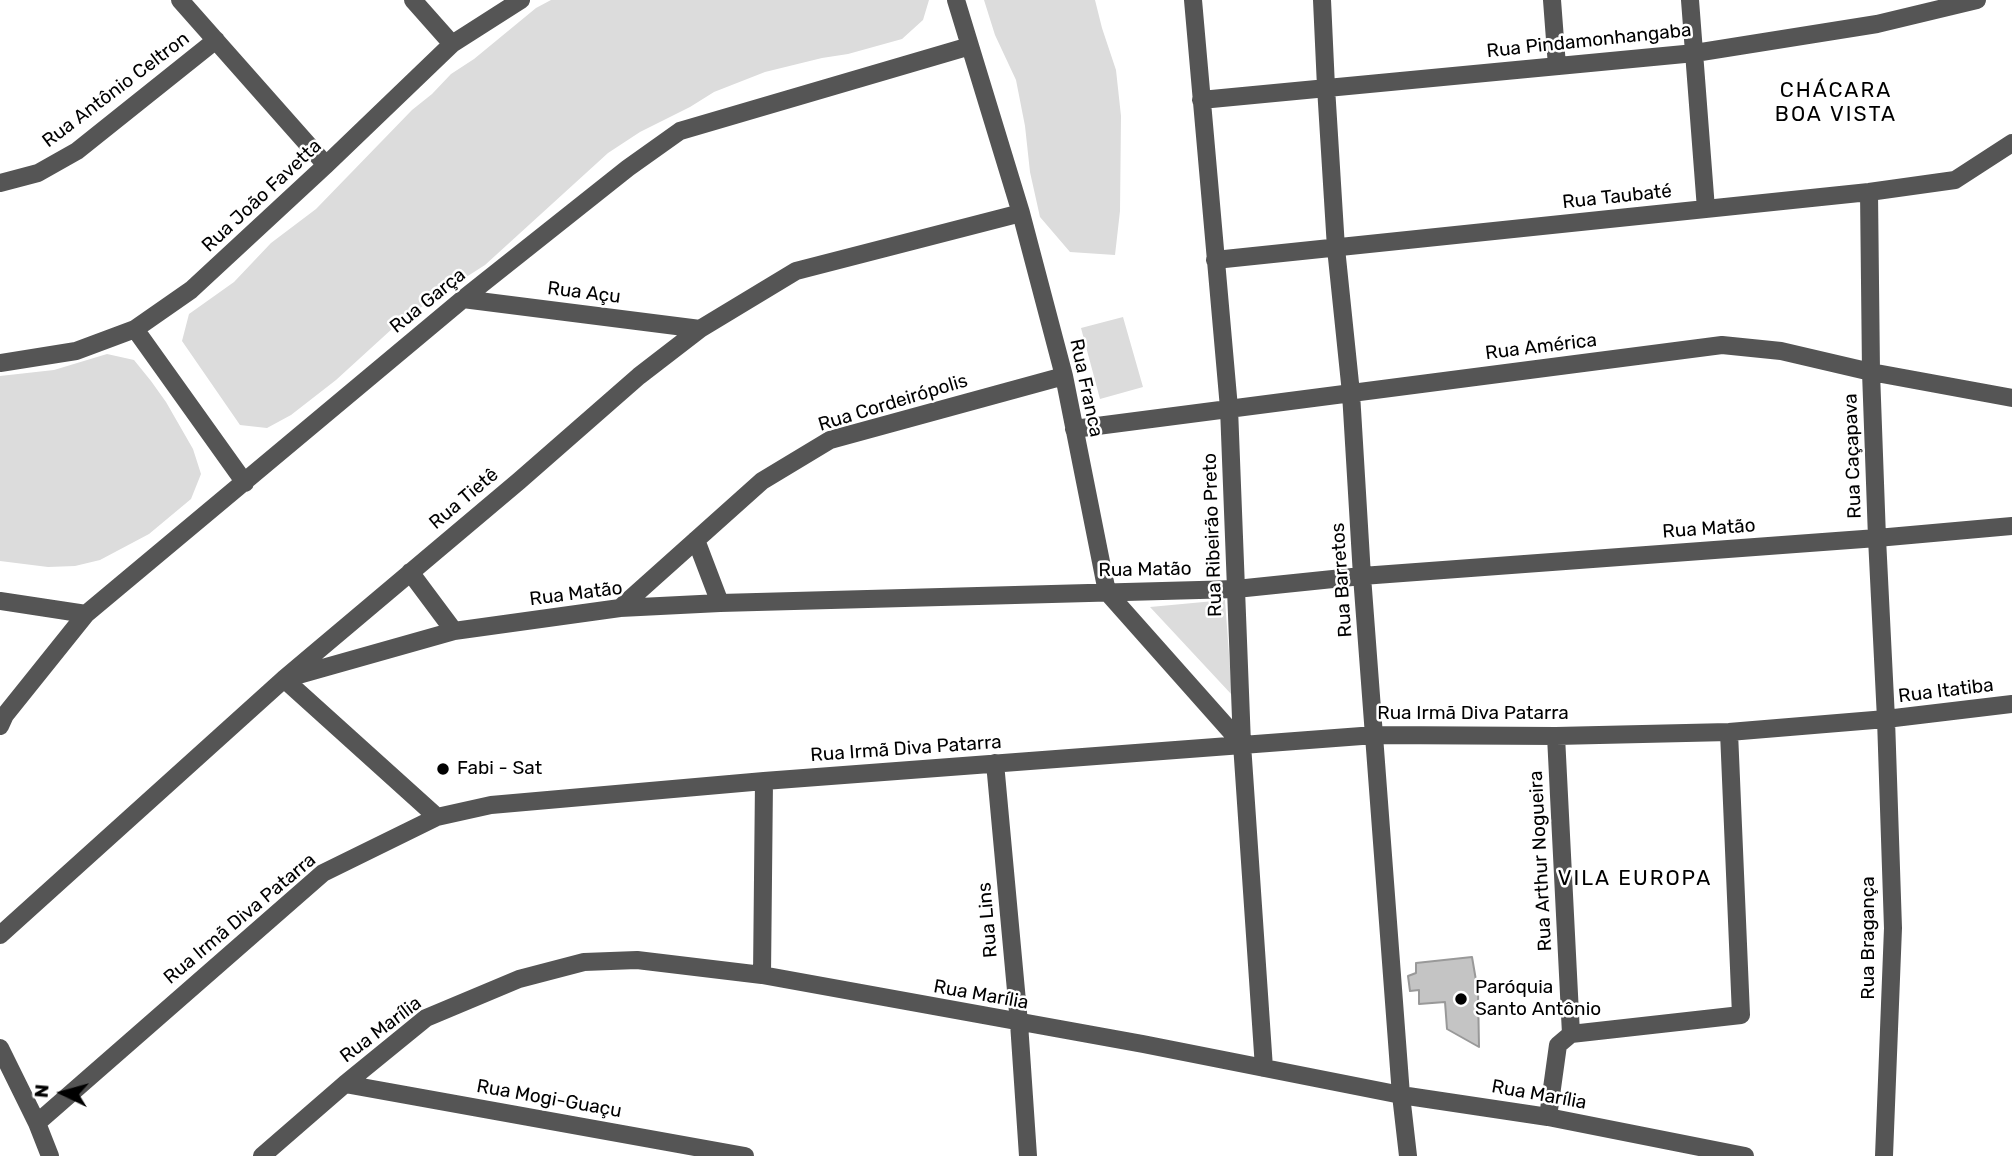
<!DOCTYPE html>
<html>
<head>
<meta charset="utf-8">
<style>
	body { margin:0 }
	#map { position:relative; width:2012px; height:1156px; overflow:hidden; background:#fff; font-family:Rubik,sans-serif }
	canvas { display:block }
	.north { position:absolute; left:28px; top:1058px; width:70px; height:70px; -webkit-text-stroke:5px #fff; paint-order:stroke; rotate:275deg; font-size:19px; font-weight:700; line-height:28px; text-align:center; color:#000 }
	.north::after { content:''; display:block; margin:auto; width:24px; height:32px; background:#000; clip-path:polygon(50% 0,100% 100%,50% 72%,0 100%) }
</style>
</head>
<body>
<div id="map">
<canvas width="2012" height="1156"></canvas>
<div class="north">N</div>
</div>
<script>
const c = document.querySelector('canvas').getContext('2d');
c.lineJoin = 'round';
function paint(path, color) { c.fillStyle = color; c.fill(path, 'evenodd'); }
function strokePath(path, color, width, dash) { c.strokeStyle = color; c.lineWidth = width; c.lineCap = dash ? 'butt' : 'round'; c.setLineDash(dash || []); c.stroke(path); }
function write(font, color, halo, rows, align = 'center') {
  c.font = font + ' Rubik,sans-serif'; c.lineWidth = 5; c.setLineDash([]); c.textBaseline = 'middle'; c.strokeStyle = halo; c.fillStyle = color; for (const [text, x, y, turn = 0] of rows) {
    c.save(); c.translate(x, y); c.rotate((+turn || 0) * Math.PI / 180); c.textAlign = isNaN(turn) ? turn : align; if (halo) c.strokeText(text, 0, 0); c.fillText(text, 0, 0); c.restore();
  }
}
const green = new Path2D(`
	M551,0H929L923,20L902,39L848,54L822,58L765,72L714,92L690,107L640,132L608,153L485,265L438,295L393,328L336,380L291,415L267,428L240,425L182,341L189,314L234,282L271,243L316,209L412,110L432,94L451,74L474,59L536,8Z
	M984,0H1095L1102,28L1116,70L1121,116L1120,211L1115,255L1070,252L1040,217L1030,172L1025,126L1016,80L995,35Z
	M1123,317L1143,387L1100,399L1081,328Z
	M107,354L134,360L151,381L166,402L193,449L201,474L191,499L149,534L100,560L75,566L48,567L0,561V376L54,370Z
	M1225,600L1232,695L1150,607Z`);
const building = new Path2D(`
	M1472,957L1478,992L1479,1047L1447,1029L1445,1002L1419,1004V990L1410,991L1408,976L1416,973V963Z`);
const minor = new Path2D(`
	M180,0L326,165
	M413,0L452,44
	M956,0L1021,213L1064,376L1107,592L1242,744
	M1193,0L1229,408L1242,744L1264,1068
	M1322,0L1326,87L1336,248L1351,393L1362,576L1401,1095L1408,1156
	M1552,0L1557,66
	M1690,0L1706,209
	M1201,100L1695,53L1877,24L1977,0
	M0,183L38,173L77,151L216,40
	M1869,192L1871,372L1877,538L1886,719L1893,928L1884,1156
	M1215,260L1869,192L1955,180L2012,143
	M463,299L700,329
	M135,329L245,483
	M0,363L76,351L135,329L191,290L326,165L452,44L521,0
	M1074,429L1722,345L1781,351L1871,372L2012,398
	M696,540L720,603
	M410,572L454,631
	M0,601L86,614
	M620,608L762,481L830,440L1064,376
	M284,679L454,631L620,608L720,603L1236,589L1362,576L1877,538L2012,526
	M284,679L437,817
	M0,726L5,715L86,614L463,299L628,168L680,131L970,46
	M1556,736L1571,1034
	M995,763L1019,1023L1028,1156
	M0,935L284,679L519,481L639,376L700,329L796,271L1021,213
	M762,975L764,781
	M1571,1034L1741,1015L1729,732
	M0,1048L37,1123L50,1156
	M345,1084L745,1156
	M1548,1117L1558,1045L1571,1034
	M37,1123L323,873L437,817L491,805L764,781L1375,735L1556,736L1729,732L1886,719L2012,704
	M262,1156L345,1084L426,1018L519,979L584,962L637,960L762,975L1143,1044L1401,1095L1548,1117L1745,1156`);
const markers = [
	[443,769,7,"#000"],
	[1461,999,7,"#000"]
];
const streetNames = [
	["Rua Pindamonhangaba",1589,41,-6],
	["Rua Antônio Celtron",116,90,-37],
	["Rua João Favetta",262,196,-43],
	["Rua Taubaté",1617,197,-6],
	["Rua Açu",584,293,7],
	["Rua Garça",428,301,-39],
	["Rua América",1541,347,-7],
	["Rua Franca",1086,388,78],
	["Rua Cordeirópolis",893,403,-17],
	["Rua Caçapava",1853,456,-92],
	["Rua Tietê",464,499,-40],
	["Rua Matão",1709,529,-4],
	["Rua Ribeirão Preto",1213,535,-92],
	["Rua Matão",1145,570,-1],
	["Rua Barretos",1342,580,-94],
	["Rua Matão",576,594,-7],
	["Rua Itatiba",1946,691,-7],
	["Rua Irmã Diva Patarra",1473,714],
	["Rua Irmã Diva Patarra",906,749,-4],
	["Rua Arthur Nogueira",1541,861,-93],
	["Rua Irmã Diva Patarra",240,919,-40],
	["Rua Lins",988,920,-95],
	["Rua Bragança",1869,938,-90],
	["Rua Marília",981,995,10],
	["Rua Marília",381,1030,-37],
	["Rua Marília",1539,1095,10],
	["Rua Mogi-Guaçu",549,1099,10]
];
const poiNames = [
	["Fabi - Sat",457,769],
	["Paróquia",1475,988],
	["Santo Antônio",1475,1010]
];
const neighbourhoodNames = [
	["CHÁCARA",1836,91],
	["BOA VISTA",1836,115],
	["VILA EUROPA",1635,879]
];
paint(green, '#dcdcdc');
paint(building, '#c4c4c4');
strokePath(building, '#999', 2);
strokePath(minor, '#555', 18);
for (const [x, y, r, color] of markers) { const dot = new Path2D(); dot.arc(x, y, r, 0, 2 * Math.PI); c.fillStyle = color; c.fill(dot); strokePath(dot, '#fff', 2.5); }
write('19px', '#000', '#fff', streetNames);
write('19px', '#000', '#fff', poiNames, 'left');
c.letterSpacing = '2px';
write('21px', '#000', '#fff', neighbourhoodNames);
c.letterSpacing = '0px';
</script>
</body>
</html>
